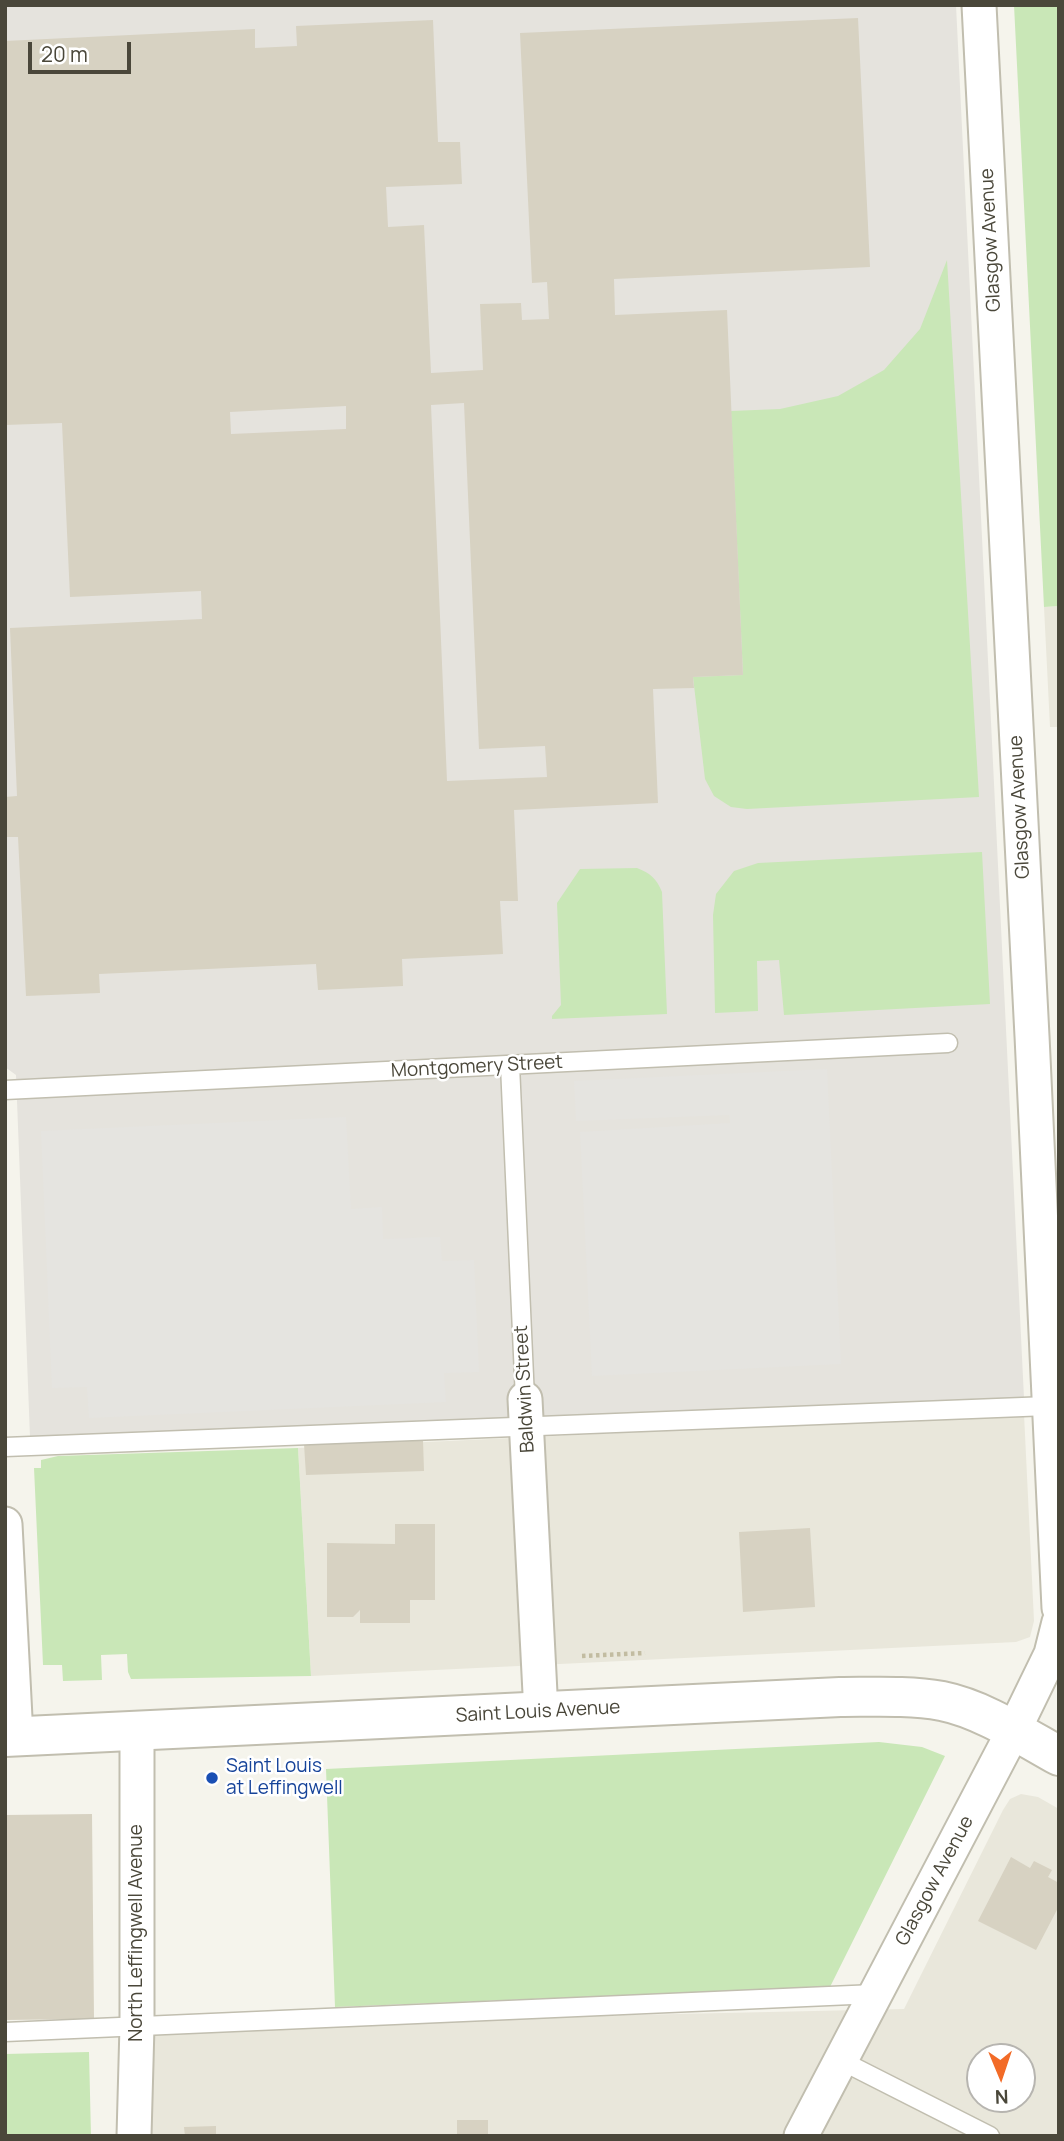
<!DOCTYPE html>
<html>
<head>
<meta charset="utf-8">
<style>
	body { margin:0 }
	#map { position:relative; width:1064px; height:2141px; overflow:hidden; background:#f5f4ec; font-family:Manrope,sans-serif }
	canvas { display:block }
	.frame { position:absolute; inset:0; border:7px solid #4a473a; pointer-events:none }
	.north { position:absolute; left:966px; top:2043px; width:70px; height:70px; box-sizing:border-box; background:#fff; border:2px solid #b7b5b0; border-radius:50%; rotate:178deg; font-size:19px; font-weight:700; line-height:28px; text-align:center; color:#4a473a }
	.north::after { content:''; display:block; margin:auto; width:24px; height:32px; background:#f26b27; clip-path:polygon(50% 0,100% 100%,50% 72%,0 100%) }
	.scale { position:absolute; left:28px; top:42px; width:103px; height:32px; box-sizing:border-box; border:4px solid #4a473a; border-top:0; padding-left:9px; font-size:21px; line-height:24px; white-space:nowrap; color:#4a473a; -webkit-text-stroke:5px #fff; paint-order:stroke }
</style>
</head>
<body>
<div id="map">
<canvas width="1064" height="2141"></canvas>
<div class="frame"></div>
<div class="north">N</div>
<div class="scale">20 m</div>
</div>
<script>
const c = document.querySelector('canvas').getContext('2d');
c.lineJoin = 'round';
function paint(path, color) { c.fillStyle = color; c.fill(path, 'evenodd'); }
function strokePath(path, color, width, dash) { c.strokeStyle = color; c.lineWidth = width; c.lineCap = dash ? 'butt' : 'round'; c.setLineDash(dash || []); c.stroke(path); }
function write(font, color, halo, rows, align = 'center') {
  c.font = font + ' Manrope,sans-serif'; c.lineWidth = 5; c.setLineDash([]); c.textBaseline = 'middle'; c.strokeStyle = halo; c.fillStyle = color; for (const [text, x, y, turn = 0] of rows) {
    c.save(); c.translate(x, y); c.rotate((+turn || 0) * Math.PI / 180); c.textAlign = isNaN(turn) ? turn : align; if (halo) c.strokeText(text, 0, 0); c.fillText(text, 0, 0); c.restore();
  }
}
const residential = new Path2D(`
	M1059,606V727H1050L1044,607Z
	M1024,1414L1034,1621L1030,1637L1016,1642L311,1676L298,1448Z
	M1021,1794L1038,1797L1059,1809V2136H134L137,2026L904,2009L1003,1810L1010,1799ZM980,2057H1022V2099H980Z`);
const industrial = new Path2D(`
	M5,5H956L1024,1398L30,1437L16,1075L5,1067Z`);
const green = new Path2D(`
	M1014,5H1059V606L1044,607Z
	M947,260L979,797L747,809L731,807L714,796L705,779L693,677L743,675L731,411L780,409L838,396L884,370L920,329Z
	M982,852L990,1004L784,1015L779,960L757,961L758,1011L715,1013L713,915L716,894L734,871L758,863Z
	M637,868C650,873 657,879 662,892L667,1014L552,1019V1016L561,1005L557,903L580,869Z
	M298,1448L311,1676L131,1679L128,1672L127,1654L101,1655L102,1680L63,1681L62,1665H43L34,1468H41V1460L58,1456Z
	M879,1742L922,1747L945,1756L830,1987L335,2007L326,1769Z
	M89,2052L91,2136H5V2054Z`);
const parking = new Path2D(`
	M827,1069L841,1364L592,1376L580,1132L730,1123L729,1115L576,1121L574,1081Z
	M346,1117L351,1209L382,1207L383,1239L440,1237L442,1261L474,1260L479,1372L444,1373L446,1402L89,1418L87,1387L52,1388L41,1131Z`);
const building = new Path2D(`
	M858,18L870,267L614,279L615,315L727,310L743,675L693,677L694,688L653,689L658,803L514,810L518,901H500L503,954L402,959L403,986L318,990L316,964L99,974L100,993L26,996L18,837H5V797L17,796L10,628L202,619L201,591L70,597L62,423L5,425V41L255,29V48L297,46L296,26L433,20L438,142H460L462,184L386,187L388,227L424,225L431,373L483,370L480,304L521,303L522,320L549,319L547,282L532,283L520,33ZM464,403L479,749L545,746L547,777L447,781L431,405ZM346,406V429L231,434L230,412Z
	M423,1440L424,1471L306,1475L304,1444Z
	M395,1524H435V1600H410V1623H360V1610L353,1617H327V1543L395,1544Z
	M810,1528L815,1607L743,1612L739,1532Z
	M92,1814L94,2019L5,2020V1815Z
	M1011,1857L1030,1868L1034,1861L1052,1870L1048,1877L1059,1883V1906L1036,1950L978,1921Z
	M457,2120H488V2136H457Z
	M216,2126V2136H185L184,2127Z`);
const path = new Path2D(`
	M582,1656L645,1653`);
const service = new Path2D(`
	M510,1065L525,1399
	M5,1090L948,1043
	M5,1447L1048,1406
	M5,2032L875,1994
	M840,2060L990,2136`);
const minor = new Path2D(`
	M979,5L1032,1036L1059,1608
	M525,1399L541,1713
	M5,1524L16,1737
	M134,2136L137,2026V1731
	M801,2136L1014,1730L1051,1654L1059,1622`);
const tertiary = new Path2D(`
	M5,1737L840,1697C873,1697 909,1695 942,1701C982,1709 1023,1736 1059,1756`);
const markers = [
	[212,1778,7,"#1a4fb4"]
];
const streetNames = [
	["Glasgow Avenue",991,240,-93],
	["Glasgow Avenue",1020,807,-93],
	["Montgomery Street",477,1067,-3],
	["Baldwin Street",525,1389,-93],
	["Saint Louis Avenue",538,1712,-3],
	["Glasgow Avenue",935,1881,-62],
	["North Leffingwell Avenue",137,1933,-90]
];
const transitNames = [
	["Saint Louis",226,1767],
	["at Leffingwell",226,1789]
];
paint(residential, '#e9e7db');
paint(industrial, '#e5e3dd');
paint(green, '#c9e7b7');
paint(parking, '#e5e4e0');
paint(building, '#d7d2c2');
strokePath(service, '#c1beaf', 21);
strokePath(minor, '#c1beaf', 37);
strokePath(tertiary, '#c1beaf', 42);
strokePath(path, '#c2bca1', 4.5, [3.5, 3.5]);
strokePath(service, '#fff', 18);
strokePath(minor, '#fff', 33);
strokePath(tertiary, '#fff', 38);
for (const [x, y, r, color] of markers) { const dot = new Path2D(); dot.arc(x, y, r, 0, 2 * Math.PI); c.fillStyle = color; c.fill(dot); strokePath(dot, '#fff', 2.5); }
write('19px', '#4a473a', '#fff', streetNames);
write('19px', '#164399', '#fff', transitNames, 'left');
</script>
</body>
</html>
